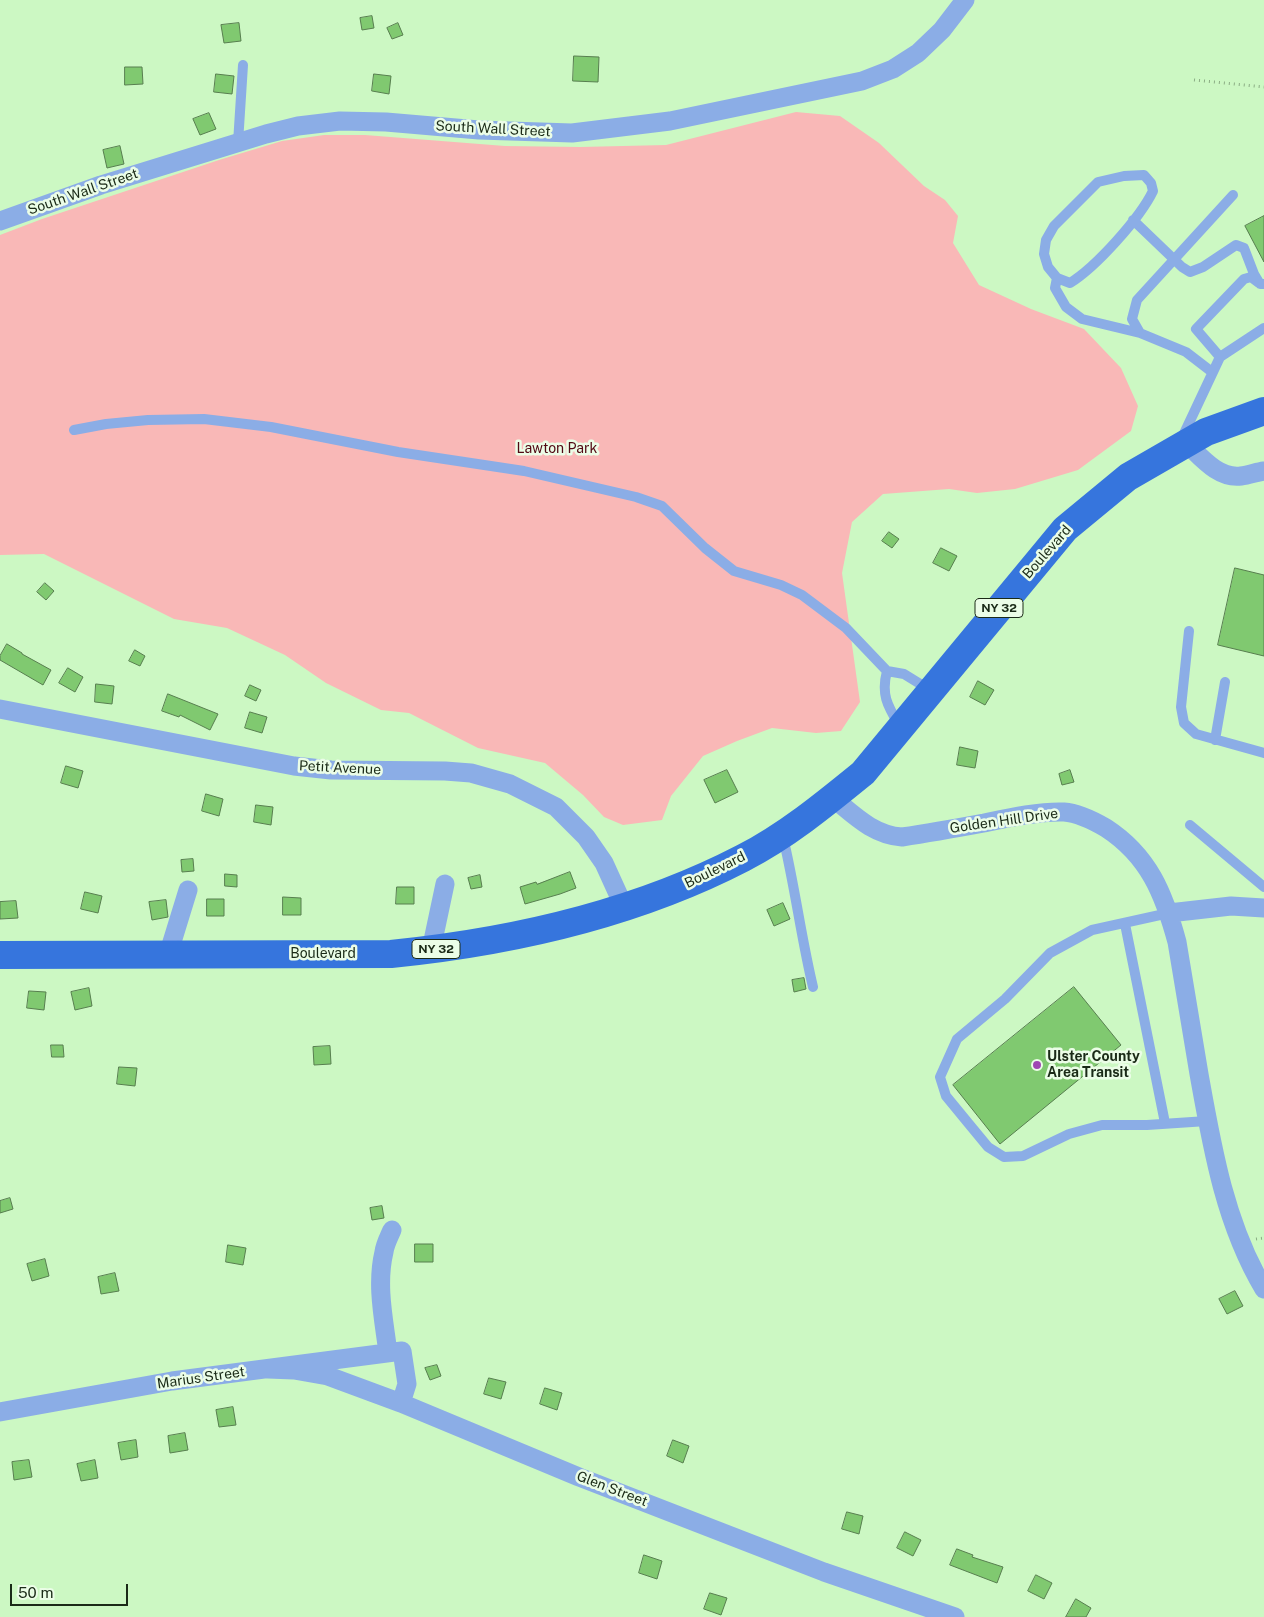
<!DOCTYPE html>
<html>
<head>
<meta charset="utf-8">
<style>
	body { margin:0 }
	#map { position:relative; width:1264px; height:1617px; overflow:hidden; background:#ccf8c3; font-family:"Public Sans",sans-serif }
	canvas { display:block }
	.scale { position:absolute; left:10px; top:1584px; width:118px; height:22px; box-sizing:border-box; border:2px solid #1a2a17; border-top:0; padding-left:6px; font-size:15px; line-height:18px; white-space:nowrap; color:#1a2a17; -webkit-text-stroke:4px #ebfde7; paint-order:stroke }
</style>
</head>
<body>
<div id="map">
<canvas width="1264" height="1617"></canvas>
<div class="scale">50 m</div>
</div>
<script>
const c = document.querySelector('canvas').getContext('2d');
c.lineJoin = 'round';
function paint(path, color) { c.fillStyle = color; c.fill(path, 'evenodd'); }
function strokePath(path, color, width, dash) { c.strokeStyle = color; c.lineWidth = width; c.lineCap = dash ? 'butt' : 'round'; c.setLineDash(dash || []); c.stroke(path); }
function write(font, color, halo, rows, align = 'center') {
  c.font = font + ' "Public Sans",sans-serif'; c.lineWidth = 5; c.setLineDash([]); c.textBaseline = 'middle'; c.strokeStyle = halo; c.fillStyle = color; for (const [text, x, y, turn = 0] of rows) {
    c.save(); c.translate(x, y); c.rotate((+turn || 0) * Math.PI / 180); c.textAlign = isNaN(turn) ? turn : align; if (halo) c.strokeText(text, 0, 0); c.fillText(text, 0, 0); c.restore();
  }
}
const green = new Path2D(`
	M796,112L840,116L879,143L924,186L945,200L958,216L953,243L979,285L1031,309L1084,329L1121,368L1138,406L1131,431L1078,470L1015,489L977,493L949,489L883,494L852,522L842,573L860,702L841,731L816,733L772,728L737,741L703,756L671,796L662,820L623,825L604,817L583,795L545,763L478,748L409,713L381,710L326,683L285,655L227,628L174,619L44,554L0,555V235L42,219L219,160L282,141L324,135H365L505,146L580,147L666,145Z`);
const building = new Path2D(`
	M372,16L374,28L362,30L360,18Z
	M239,23L241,41L224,43L221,25Z
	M398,23L403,35L392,39L387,28Z
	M574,56L599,57L598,82L573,81Z
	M125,67H142L143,84L125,85Z
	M216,74L234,76L232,94L214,92Z
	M374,74L391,76L389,94L372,91Z
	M209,113L216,129L200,135L193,119Z
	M120,146L124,164L107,168L103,150Z
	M1264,216V262L1245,226Z
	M889,532L899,539L892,548L882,541Z
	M941,548L957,556L949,571L933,563Z
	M1235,568L1264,575V656L1218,645Z
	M45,583L54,591L46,600L37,592Z
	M7,644L22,653V654L51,670L43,685L0,660V656Z
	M135,650L145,656L140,666L129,661Z
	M68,668L83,677L75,692L59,683Z
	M978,681L994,690L985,705L970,697Z
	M96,684L114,686L112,704L95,702Z
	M250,685L261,690L256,701L245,696Z
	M168,694L218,714L210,730L180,715L179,717L162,711Z
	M250,712L267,717L262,733L245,728Z
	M960,747L978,751L975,768L957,765Z
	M66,766L83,771L78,788L61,783Z
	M727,770L738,792L715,803L704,780Z
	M1070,770L1074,782L1062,785L1059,774Z
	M206,794L223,799L219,816L202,811Z
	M256,805L273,807L271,825L254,822Z
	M193,859L194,871L182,872L181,860Z
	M570,872L576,888L560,894L525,904L520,887L536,882L537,884Z
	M225,874L237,875V887L225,886Z
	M480,875L482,887L471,889L468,878Z
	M397,887H414V904H396Z
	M85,892L102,896L98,913L81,909Z
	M283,897L301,898V915H283Z
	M207,899H224V916H207Z
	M166,900L168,917L152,920L149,902Z
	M16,901L18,918L0,919V902Z
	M783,903L790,919L774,926L767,910Z
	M804,978L806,989L794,992L792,980Z
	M1074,987L1121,1045L1000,1144L953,1085Z
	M89,988L92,1006L75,1010L71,992Z
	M29,991L46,992L44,1010L27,1008Z
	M51,1045H63L64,1057H52Z
	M330,1046L331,1064L314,1065L313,1047Z
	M119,1067L137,1068L135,1086L117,1084Z
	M10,1198L13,1209L0,1213V1201Z
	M382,1206L384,1218L372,1220L370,1208Z
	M415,1244H433V1262H415Z
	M228,1245L246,1248L243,1265L226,1262Z
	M45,1259L49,1276L32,1281L27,1264Z
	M115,1273L119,1291L101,1294L98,1277Z
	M1235,1291L1243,1306L1227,1314L1219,1299Z
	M437,1365L441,1376L430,1380L425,1368Z
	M489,1378L506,1382L501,1399L484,1394Z
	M545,1388L562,1393L557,1410L540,1404Z
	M233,1407L236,1425L219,1427L216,1410Z
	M185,1433L188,1450L170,1453L168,1436Z
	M136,1440L138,1457L121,1460L118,1443Z
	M673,1440L689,1446L683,1463L667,1456Z
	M29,1460L32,1477L14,1480L12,1462Z
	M95,1460L98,1478L81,1481L77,1464Z
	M847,1512L863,1516L859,1534L842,1529Z
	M905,1532L921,1540L913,1556L897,1548Z
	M957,1549L973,1555L972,1557L1003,1567L997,1583L950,1565Z
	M644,1555L662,1561L657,1579L639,1573Z
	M1036,1575L1052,1583L1044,1599L1028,1591Z
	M710,1593L727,1598L721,1615L704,1609Z
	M1076,1599L1091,1608L1086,1617H1066Z`);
const path = new Path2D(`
	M1194,80L1264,87
	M1256,1239L1264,1238`);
const service = new Path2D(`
	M238,143L243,65
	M1144,175L1151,183L1153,191C1140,218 1096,267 1070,283L1057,278L1048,267L1044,254L1046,240L1054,226L1098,182L1124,176Z
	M1133,220L1182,267L1190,272L1203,267L1236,245L1244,248L1254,274L1260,284H1264
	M1057,278L1055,288L1066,307L1082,319L1140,333
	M1220,357L1196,329L1244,279L1251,277L1259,283
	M1212,372L1186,352L1140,333L1132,319L1137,300L1233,195
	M74,430L106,424L148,420L204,419L271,427L398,452L524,471L636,497L662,506L705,548L734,571L781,585L802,595L846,628L887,671L904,674L930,690
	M1181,440L1220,357L1264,328
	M1189,631L1181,707L1184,723L1196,734L1264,753
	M887,671C881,694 887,705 899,725
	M1215,740L1225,682
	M1190,825L1264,887
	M783,837C795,887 801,937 813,987
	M1169,913L1092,930L1050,953L1005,999L957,1039L940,1077L946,1096L969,1124L988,1147L1004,1157L1023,1156L1069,1134L1102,1125H1147L1207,1121
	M1125,924L1165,1123`);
const minor = new Path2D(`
	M0,221L101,185L266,134L298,126L340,121L386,122L479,130L572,133L670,121L862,81L893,69L918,53L942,30L965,0
	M1186,443C1201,457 1218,479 1241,476C1249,475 1257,472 1264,471
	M0,709L294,766L331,770L445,771L471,773L510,784L556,807L586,837L604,863L624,907
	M833,798C854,815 873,835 902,837C929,833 957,828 984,823C1008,818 1040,811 1064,812C1079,813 1094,821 1106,828C1149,856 1164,894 1177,942C1184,986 1192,1030 1199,1074C1212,1147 1225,1224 1264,1289
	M1169,913L1231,906L1264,908
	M431,950L445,884
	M168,955L188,890
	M388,1353C384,1320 376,1285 384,1252C385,1244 389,1237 392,1230
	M268,1369L294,1370L328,1376L401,1403L579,1477L824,1572L955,1617
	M0,1412L172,1381L402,1351L407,1384L401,1403`);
const primary = new Path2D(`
	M0,955L391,954C510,942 635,914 743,858C786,836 825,804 863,773L1065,529L1128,477L1206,432L1264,411`);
const markers = [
	[1037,1065,5,"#9f47b3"]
];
const shields = [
	[999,608,48],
	[436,949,48]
];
const shieldNames = [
	["NY 32",999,608],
	["NY 32",436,949]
];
const streetNames = [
	["South Wall Street",493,129,3],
	["South Wall Street",83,192,-19],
	["Boulevard",1047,552,-49],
	["Petit Avenue",340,768,3],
	["Golden Hill Drive",1004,821,-8],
	["Boulevard",715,870,-26],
	["Boulevard",323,954],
	["Marius Street",201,1378,-8],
	["Glen Street",612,1489,21]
];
const parkNames = [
	["Lawton Park",557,449]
];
const poiNames = [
	["Ulster County",1047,1057],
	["Area Transit",1047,1073]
];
paint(green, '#f9b8b7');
paint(building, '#80c970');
strokePath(building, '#577e4f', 1);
strokePath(path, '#8bad84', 3, [1, 4]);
strokePath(service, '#8bade6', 10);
strokePath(minor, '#8bade6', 19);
strokePath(primary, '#3675dd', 28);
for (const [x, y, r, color] of markers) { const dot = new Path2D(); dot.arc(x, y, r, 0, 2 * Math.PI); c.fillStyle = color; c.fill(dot); strokePath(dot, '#ebfde7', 2); }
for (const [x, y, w] of shields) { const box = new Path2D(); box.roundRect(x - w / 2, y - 9.5, w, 19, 4); c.fillStyle = '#ebfde7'; c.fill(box); strokePath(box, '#1a2a17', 1); }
write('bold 12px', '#1a2a17', null, shieldNames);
write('14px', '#1a2a17', '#ebfde7', streetNames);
write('14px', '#510813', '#ebfde7', parkNames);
write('bold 14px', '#1a2a17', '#ebfde7', poiNames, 'left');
</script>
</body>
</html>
